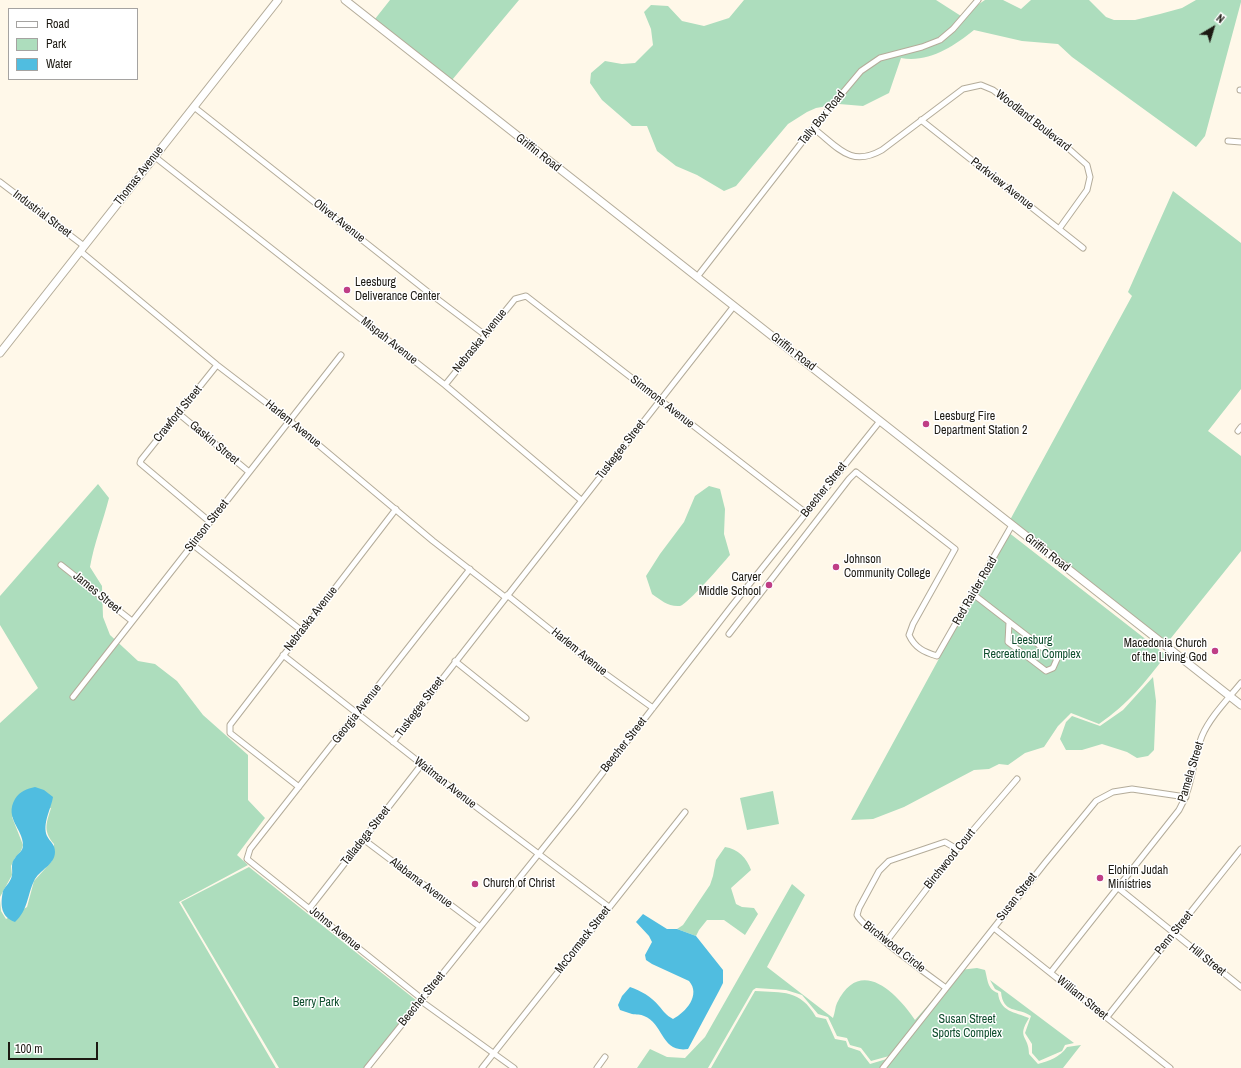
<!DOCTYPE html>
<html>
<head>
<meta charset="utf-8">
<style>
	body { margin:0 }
	#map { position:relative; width:1241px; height:1068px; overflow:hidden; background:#fff8e9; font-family:"Archivo Narrow",sans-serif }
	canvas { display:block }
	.legend { position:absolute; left:8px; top:8px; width:130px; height:72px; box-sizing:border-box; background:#fff; border:1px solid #a5a3a1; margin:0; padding:5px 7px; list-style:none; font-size:12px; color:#1d1a13 }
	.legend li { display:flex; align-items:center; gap:8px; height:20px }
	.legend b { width:20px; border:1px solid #a5a3a1 }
	.north { position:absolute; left:1193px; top:8px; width:40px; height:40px; -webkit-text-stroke:3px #fff; paint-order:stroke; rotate:38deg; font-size:11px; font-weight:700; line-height:16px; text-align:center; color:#1d1a13 }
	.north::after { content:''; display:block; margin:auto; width:14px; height:18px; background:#1d1a13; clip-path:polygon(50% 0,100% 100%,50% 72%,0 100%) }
	.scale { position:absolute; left:8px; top:1042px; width:90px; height:18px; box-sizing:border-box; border:2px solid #1d1a13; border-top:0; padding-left:5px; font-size:12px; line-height:14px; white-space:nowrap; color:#1d1a13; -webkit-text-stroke:3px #fff; paint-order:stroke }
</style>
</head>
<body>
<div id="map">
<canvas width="1241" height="1068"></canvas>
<ul class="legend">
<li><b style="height:5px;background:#fff"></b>Road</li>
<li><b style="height:11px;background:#adddbd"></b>Park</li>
<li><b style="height:11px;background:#50bde0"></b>Water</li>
</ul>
<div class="north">N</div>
<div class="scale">100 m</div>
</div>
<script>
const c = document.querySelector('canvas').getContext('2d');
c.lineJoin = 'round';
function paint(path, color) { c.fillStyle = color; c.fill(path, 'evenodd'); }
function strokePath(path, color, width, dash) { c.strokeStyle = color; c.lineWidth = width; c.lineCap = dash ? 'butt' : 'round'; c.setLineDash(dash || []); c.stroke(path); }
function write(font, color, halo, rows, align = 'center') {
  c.font = font + ' "Archivo Narrow",sans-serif'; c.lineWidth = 3; c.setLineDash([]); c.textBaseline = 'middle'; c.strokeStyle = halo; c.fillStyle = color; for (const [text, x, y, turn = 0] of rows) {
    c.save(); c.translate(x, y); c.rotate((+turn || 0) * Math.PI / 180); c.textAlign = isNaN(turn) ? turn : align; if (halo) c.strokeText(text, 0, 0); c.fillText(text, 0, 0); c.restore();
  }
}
const green = new Path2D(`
	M390,0H519L452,80L375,19Z
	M744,0H936L961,16L985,0H1003L1021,9L1031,0H1089L1106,17L1114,20H1135L1160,14L1182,8L1196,0H1241V2L1205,136L1196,147L1072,57L1058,44L1022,41L974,30C953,47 928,63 901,58L889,93L863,106L839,104L816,108L807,112L788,124L736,186L724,191L697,175L676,166L657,151L647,126H632L602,100L590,83L591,73L605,61L622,64L635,63L653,45L651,29L644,12L651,5L668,6L682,21L704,26L729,18Z
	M1173,191L1241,243V389L1208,431L1241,456V551L1167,643L1010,520L1132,296L1128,292Z
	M98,484L109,498C103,522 94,543 90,567L102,586L103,617L110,635L138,661L155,664L177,681L203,715L248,755V800L265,818L237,855L248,865L179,902L276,1068H0V900L1,911L6,919L27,907L34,881L52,861L54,844C43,831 46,824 51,808L12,817L23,845L21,851L15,858L11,866L12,875L0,897V723L38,688L0,625V596Z
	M709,486L720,489L725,509L724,534L730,555C723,563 688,604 680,606C668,607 661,600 652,594L646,576L660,554L684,522L695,496Z
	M1008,532L1166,655C1144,684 1129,703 1099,724L1071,713L1058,726L1044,747L1025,753L1008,765L999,764L989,769L974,770L904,807L873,819L851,820Z
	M1153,677L1156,701L1154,750L1148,756L1137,758L1127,752L1102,744L1082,750H1066L1060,739L1066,722L1072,716L1100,726L1123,710Z
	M773,791L779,824L747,830L740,798Z
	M725,847C738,849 747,858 751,870L731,888L736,904L742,907L754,908L758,914L745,935L724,920H707L699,930L696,936L677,929L683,925L710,885L713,876L716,860Z
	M249,867L417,1001L365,1068H279L181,902Z
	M792,884L805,895L767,967L833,1018C835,1013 835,1007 837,1003C860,956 896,992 915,1020L938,994L889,1056L871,1061L861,1048L850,1045L847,1038L837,1036L828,1017L818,1014L802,995L786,990L756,988L753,990L708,1068H637L650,1049L667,1057L685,1058L705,1037Z
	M977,968L985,970C988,980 987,989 998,993C1000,1012 1015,1012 1029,1018C1016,1039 1029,1035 1029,1054L1038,1064C1049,1061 1060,1057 1067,1047L1081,1045L1063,1068H711L755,991C783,993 800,989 816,1017L826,1019L835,1039L846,1041L848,1047L860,1051L870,1064L890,1058L960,970Z
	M990,980L1074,1043L1065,1045L1062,1051L1039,1061L1032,1053V1044L1025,1033L1031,1016C1018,1007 1003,1014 1001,992L995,989Z`);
const water = new Path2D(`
	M35,787L44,790L53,797C51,809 42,824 47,836C50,842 55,844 55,852C55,865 39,870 34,881C27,896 28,910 15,922C1,917 0,905 3,891C6,885 11,882 12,875C13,869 10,864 15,858C18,853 23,852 23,845C23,829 4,818 15,799C20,791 27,789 35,787Z
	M643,914L667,929H677L696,936L723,970V983L719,991L688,1049C661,1053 664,1024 644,1016C641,1014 636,1015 632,1014C628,1013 624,1011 620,1010L618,1005L622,996L630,987C641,991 651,996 659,1006C664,1012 666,1015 673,1019C686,1012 701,995 689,981L652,964L646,960L645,955L652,942L649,936L636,922Z`);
const street = new Path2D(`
	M1240,90H1241
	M194,107L428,292L485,335
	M921,120L1083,248
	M813,128C838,147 850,168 882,150L963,89L981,85L993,90L1069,149L1087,165L1090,177L1087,190L1059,229
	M1228,141L1241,142
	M155,157L445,385L581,500
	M0,182L84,246
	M80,251L217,365L290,421L433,541L505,597
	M697,277L813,128L861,71L880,58L922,47L940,40L953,29L978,0
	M445,385L515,299L526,296L806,513
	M178,413L249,472
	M1238,431L1241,427
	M210,522L140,463L141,460L217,365
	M192,544L302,631
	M61,565L132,621
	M973,594L1057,659L1053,668L1046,671L1008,642L1009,622
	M507,595L603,672L653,708
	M729,634L849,479L856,472L955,549L913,624L909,635C915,648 924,652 937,656L1012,525
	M283,655L471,803L609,907
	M455,661L526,718
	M73,697L341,355
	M393,742L734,306
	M299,787L230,733V725L396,509
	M363,839L480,927
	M1117,887L1241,987
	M309,909L422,764
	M994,928L1170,1068
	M886,942L957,849L1017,779
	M1051,972L1179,810C1193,786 1192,761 1202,736C1210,717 1228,699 1241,683
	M946,988C932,978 861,926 857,915L859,908L879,871L889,861L945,842L957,849
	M422,999L247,859L250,849L470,569
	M421,1001L514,1068
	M1107,1017L1241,849
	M367,1068L577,806L731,607L880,421
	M482,1068L685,812
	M597,1068L605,1057
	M883,1068L1045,863L1096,801L1113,792L1132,789L1186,797`);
const secondary = new Path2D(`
	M345,0L1241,705
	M0,353L278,0`);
const markers = [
	[347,290,4,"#bf3e86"],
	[926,424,4,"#bf3e86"],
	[836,567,4,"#bf3e86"],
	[769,585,4,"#bf3e86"],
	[1215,651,4,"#bf3e86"],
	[1100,878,4,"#bf3e86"],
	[475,884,4,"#bf3e86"]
];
const streetNames = [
	["Tally Box Road",822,118,-51],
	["Woodland Boulevard",1033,121,38],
	["Griffin Road",538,153,38],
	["Thomas Avenue",139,176,-52],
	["Parkview Avenue",1002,184,38],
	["Industrial Street",42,214,37],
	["Olivet Avenue",339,221,38],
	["Mispah Avenue",389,341,38],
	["Nebraska Avenue",480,341,-51],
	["Griffin Road",793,352,38],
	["Simmons Avenue",662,402,38],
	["Crawford Street",178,414,-51],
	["Harlem Avenue",293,424,39],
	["Gaskin Street",214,443,40],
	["Tuskegee Street",621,450,-52],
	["Beecher Street",824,490,-52],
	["Stinson Street",207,526,-52],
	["Griffin Road",1047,553,38],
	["Red Raider Road",975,591,-60],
	["James Street",97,593,39],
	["Nebraska Avenue",311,619,-52],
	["Harlem Avenue",579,652,39],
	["Tuskegee Street",420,707,-53],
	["Georgia Avenue",357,714,-52],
	["Beecher Street",624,745,-52],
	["Pamela Street",1191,772,-73],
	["Waitman Avenue",445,783,38],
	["Talladega Street",366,836,-52],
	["Birchwood Court",950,859,-51],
	["Alabama Avenue",421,883,37],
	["Susan Street",1017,897,-52],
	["Johns Avenue",335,929,39],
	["Penn Street",1174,933,-51],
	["McCormack Street",583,940,-52],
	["Birchwood Circle",894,947,38],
	["Hill Street",1207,960,39],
	["William Street",1082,998,39],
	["Beecher Street",422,999,-51]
];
const poiNames = [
	["Leesburg",355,283],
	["Deliverance Center",355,297],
	["Leesburg Fire",934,417],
	["Department Station 2",934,431],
	["Johnson",844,560],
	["Community College",844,574],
	["Carver",761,578,"right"],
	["Middle School",761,592,"right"],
	["Macedonia Church",1207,644,"right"],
	["of the Living God",1207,658,"right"],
	["Elohim Judah",1108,871],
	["Ministries",1108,885],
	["Church of Christ",483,884]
];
const parkNames = [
	["Leesburg",1032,641],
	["Recreational Complex",1032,655],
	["Berry Park",316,1003],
	["Susan Street",967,1020],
	["Sports Complex",967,1034]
];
paint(green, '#adddbd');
paint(water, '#50bde0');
strokePath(street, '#b4ac9a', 7);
strokePath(secondary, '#b4ac9a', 9);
strokePath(street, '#fff', 5);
strokePath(secondary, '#fff', 7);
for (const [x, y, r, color] of markers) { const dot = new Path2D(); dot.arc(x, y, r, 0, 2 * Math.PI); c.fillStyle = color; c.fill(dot); strokePath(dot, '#fff', 1.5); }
write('12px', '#1d1a13', '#fff', streetNames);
write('12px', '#1d1a13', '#fff', poiNames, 'left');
write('12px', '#0f4e2e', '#fff', parkNames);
</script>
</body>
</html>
